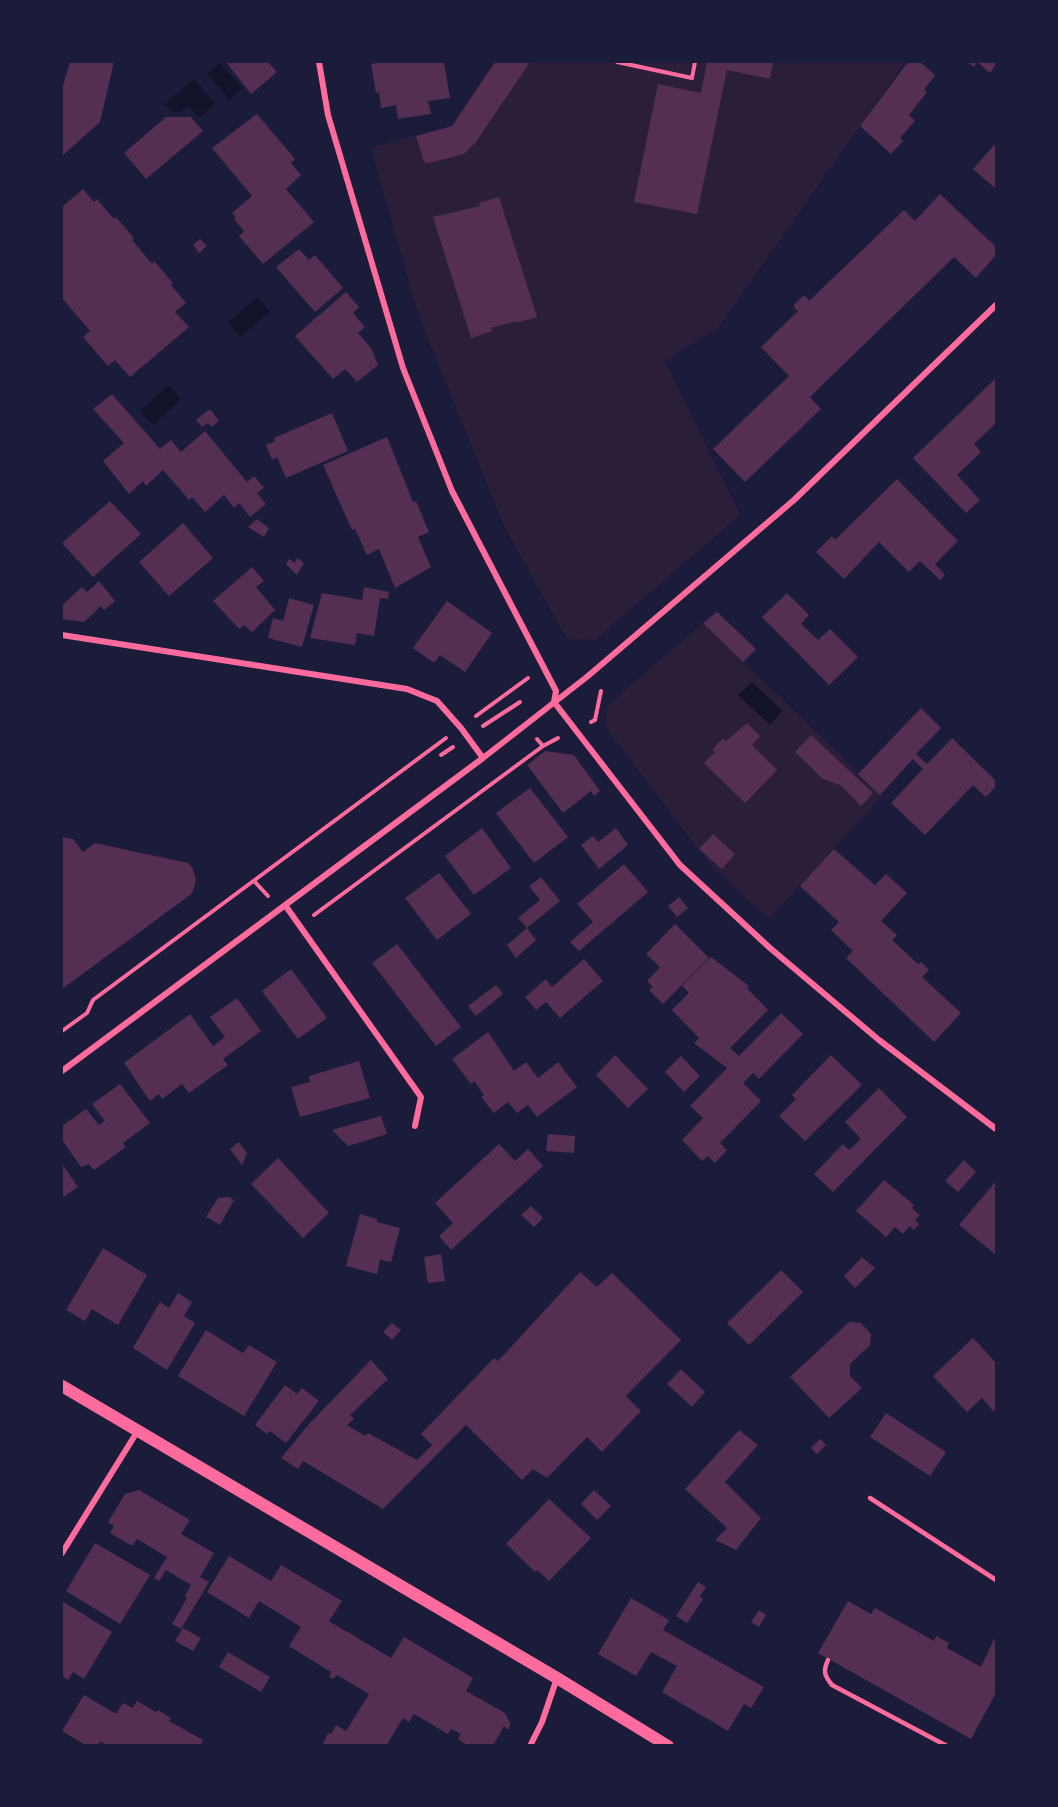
<!DOCTYPE html>
<html>
<head>
<meta charset="utf-8">
<style>
	body { margin:0 }
	#map { position:relative; width:1058px; height:1807px; overflow:hidden; background:#1b1b3a; font-family:Rubik,sans-serif }
	canvas { display:block }
	.frame { position:absolute; inset:0; border:63px solid #1b1b3a; pointer-events:none }
</style>
</head>
<body>
<div id="map">
<canvas width="1058" height="1807"></canvas>
<div class="frame"></div>
</div>
<script>
const c = document.querySelector('canvas').getContext('2d');
c.lineJoin = 'round';
function paint(path, color) { c.fillStyle = color; c.fill(path, 'evenodd'); }
function strokePath(path, color, width, dash) { c.strokeStyle = color; c.lineWidth = width; c.lineCap = dash ? 'butt' : 'round'; c.setLineDash(dash || []); c.stroke(path); }
const green = new Path2D(`
	M496,62H905L718,328L665,361L740,515L595,640L567,639L505,528L419,317L371,148L452,126Z
	M703,623L883,796L769,919L712,867L605,727L608,705Z`);
const water = new Path2D(`
	M220,63L242,88L229,99L207,74Z
	M194,79L215,104L199,117L189,105L181,112L171,111L165,104Z
	M258,297L270,312L240,337L228,322Z
	M169,385L181,399L153,425L140,411Z
	M752,682L783,711L770,725L738,695Z`);
const building = new Path2D(`
	M70,62H114L100,122L62,156V89Z
	M226,62H268L277,72L251,94Z
	M383,62H444L450,98L428,101L431,114L398,119L396,105L381,108L379,92L376,93L371,64Z
	M495,62H530L476,142L464,154L425,164L416,136L452,126Z
	M707,62H773L770,79L727,70L697,214L634,202L658,84L701,93Z
	M908,62H920L935,75L924,90L927,92L909,115L915,121L900,138L903,141L891,154L860,126Z
	M967,62H996V65L990,73L977,62L974,67Z
	M257,114L295,159L291,163L301,175L286,189L314,222L263,264L239,236L244,231L234,219L236,217L232,213L252,196L212,148Z
	M166,117H191L203,131L146,179L124,153Z
	M996,143V189L973,169Z
	M83,189L94,202L97,199L114,219L116,217L134,238L132,240L152,264L154,261L173,283L171,285L186,303L175,312L189,327L130,377L115,360L108,366L83,337L90,331L62,298V207Z
	M940,194L996,247V255L976,278L954,257L810,397L821,409L745,482L713,449L789,376L761,347L798,311L793,306L804,295L809,301L904,210L915,221Z
	M499,197L537,317L516,323V321L491,328L492,331L471,338L433,217L480,206L479,203Z
	M200,239L207,246L199,253L193,245Z
	M299,249L309,260L315,255L343,288L315,312L276,267Z
	M346,292L359,307L353,313L365,327L358,333L371,348L378,365L357,382L345,369L333,379L295,336Z
	M996,378V423L974,444L981,452L957,475L980,500L966,513L913,458Z
	M112,394L160,449L171,440L181,452L205,431L247,482L254,476L264,488L257,493L266,504L250,517L239,503L234,508L224,495L205,512L192,497L189,500L163,470L146,486L143,481L129,494L103,461L124,443L93,409Z
	M210,409L219,421L211,427L208,423L202,427L196,420Z
	M332,413L348,451L286,478L277,457L272,460L266,445L275,441L274,438Z
	M387,437L413,502L416,501L429,532L418,537L431,567L395,588L379,549L367,555L355,529L352,530L323,465Z
	M897,479L958,541L935,564L945,575L940,580L920,561L909,572L879,542L844,579L816,552L832,536L835,540Z
	M110,501L141,534L93,577L62,543Z
	M257,519L269,528L264,537L248,527Z
	M183,523L213,558L169,596L139,562Z
	M297,558L304,563L297,575L286,564L289,559L295,563Z
	M252,567L264,581L256,587L275,610L252,632L244,625L239,629L213,601Z
	M99,581L115,601L104,610L101,606L84,622L62,619V605L82,587L87,592Z
	M364,587L389,592L388,599L380,598L374,636L357,633L355,645L310,638L322,593L362,600Z
	M787,593L809,615L801,624L818,640L830,629L858,657L829,685L762,617Z
	M289,598L314,605L302,647L268,638L273,618L283,621Z
	M447,601L492,633L465,672L440,655L434,663L413,648Z
	M717,612L756,649L743,662L703,623Z
	M921,708L941,728L916,754L927,764L952,738L996,781V786L986,797L973,785L925,835L891,803L923,769L913,759L880,795L858,774Z
	M747,723L760,736L752,745L777,770L745,803L704,763L715,752L712,750L723,738L726,741Z
	M811,735L873,793L861,806L840,785L823,779L795,752Z
	M545,751L574,755L600,791L594,796L591,791L563,813L527,765Z
	M530,788L568,837L534,863L496,813Z
	M482,828L511,868L474,895L445,856Z
	M616,828L628,845L599,869L581,845L593,836L598,842Z
	M713,834L735,854L722,869L699,849Z
	M62,837L73,839L83,852L95,843L188,863L192,867L196,879L193,891L190,895L62,989Z
	M834,849L875,885L886,874L907,893L881,921L897,935L892,940L918,964L921,962L929,970L922,977L961,1013L934,1042L846,958L853,951L831,930L839,922L800,886Z
	M624,864L648,892L579,951L570,942L593,922L577,904Z
	M439,873L471,914L437,940L405,898Z
	M541,877L560,901L527,928L518,918L540,900L529,886Z
	M679,897L688,908L677,917L668,906Z
	M675,924L709,958L663,1004L649,990L653,987L647,981L660,967L646,954Z
	M527,928L536,940L516,958L507,945Z
	M397,944L461,1027L436,1046L372,963Z
	M711,957L749,986L747,988L768,1010L730,1048L739,1056L781,1013L803,1034L759,1079L753,1073L743,1083L761,1101L720,1143L727,1150L715,1163L708,1156L702,1161L682,1140L703,1118L690,1106L727,1068L694,1043L699,1038L672,1010L689,993L682,986Z
	M584,959L603,981L560,1018L546,1002L536,1010L525,997L546,979L552,987Z
	M291,969L327,1018L298,1039L262,991Z
	M496,985L503,994L476,1016L468,1006Z
	M237,998L261,1031L223,1059L228,1065L189,1093L182,1084L162,1099L159,1094L150,1101L124,1063L190,1014L213,1046L225,1037L210,1017Z
	M488,1032L514,1071L526,1062L538,1078L558,1062L577,1087L537,1117L528,1105L517,1113L508,1102L494,1113L481,1097L484,1095L474,1081L471,1084L452,1059Z
	M615,1055L648,1089L628,1108L596,1075Z
	M831,1055L862,1085L805,1141L779,1116L796,1099L792,1095Z
	M681,1056L700,1076L684,1092L665,1072Z
	M359,1061L370,1098L300,1117L291,1087L310,1082L309,1076Z
	M120,1084L150,1123L123,1143L126,1147L94,1170L89,1164L81,1167L62,1140V1126L86,1109L99,1125L100,1124L105,1121L92,1104Z
	M879,1088L907,1117L833,1192L814,1174L843,1144L849,1150L861,1139L845,1122Z
	M381,1116L387,1134L348,1146L332,1130Z
	M548,1134L575,1136L574,1153L546,1151Z
	M239,1142L247,1153L242,1165L230,1149Z
	M499,1144L515,1161L528,1149L543,1166L451,1250L439,1236L453,1223L435,1203Z
	M278,1158L329,1213L303,1238L251,1184Z
	M964,1160L976,1172L958,1192L945,1181Z
	M62,1164L78,1187L62,1198Z
	M884,1180L914,1205L912,1208L920,1215L915,1220L919,1224L913,1230L910,1226L903,1234L895,1227L886,1237L856,1211Z
	M996,1181V1255L959,1225Z
	M229,1197L234,1200L220,1225L206,1217L218,1198Z
	M531,1206L543,1218L534,1227L521,1215Z
	M360,1214L377,1219V1222L400,1228L391,1262L380,1260L377,1274L346,1266Z
	M103,1248L147,1275L118,1325L92,1309L85,1321L66,1310Z
	M441,1254L445,1281L428,1283L424,1257Z
	M862,1257L875,1268L855,1288L844,1276Z
	M781,1270L803,1292L749,1345L727,1323Z
	M580,1272L597,1287L612,1273L681,1340L626,1396L641,1411L602,1452L587,1437L547,1478L533,1469L522,1480L466,1425L383,1509L303,1461L298,1469L281,1458L310,1423L371,1360L388,1379L350,1415L354,1419L347,1425L365,1436L368,1433L417,1460L432,1445L421,1434L494,1358L498,1361Z
	M178,1293L192,1302L184,1316L195,1323L167,1370L133,1348L160,1302L169,1308Z
	M849,1322L861,1323L871,1334L870,1345L850,1364V1376L862,1388L829,1418L790,1377Z
	M392,1323L401,1330L392,1340L383,1332Z
	M206,1330L243,1353L249,1345L277,1362L244,1416L178,1376Z
	M973,1338L996,1363V1409L994,1412L982,1398L967,1412L933,1376Z
	M681,1369L705,1392L692,1407L667,1384Z
	M285,1385L297,1394L302,1388L319,1401L286,1443L270,1431L267,1434L255,1425Z
	M886,1413L946,1452L930,1476L870,1437Z
	M739,1430L758,1445L725,1482L761,1518L736,1550L715,1540L727,1528L685,1489Z
	M820,1439L826,1445L817,1454L811,1448Z
	M139,1490L190,1520L181,1534L214,1553L200,1577L209,1582L181,1629L172,1624L187,1598L185,1596L191,1585L166,1570L159,1581L154,1578L167,1557L137,1539L132,1546L110,1533L114,1526L108,1522L125,1494Z
	M594,1490L611,1506L597,1520L581,1504Z
	M549,1499L591,1538L549,1581L537,1570L535,1572L506,1544Z
	M95,1543L150,1575L120,1624L66,1591Z
	M229,1556L271,1581L281,1565L342,1601L329,1621L391,1658L404,1637L473,1678L466,1691L505,1713L510,1723L509,1730L504,1726L493,1746H468L458,1739L461,1734L451,1729L448,1734L414,1714L409,1722L403,1718L386,1746H327L323,1743L328,1733L331,1734L336,1725L346,1731L369,1694L337,1675L333,1679L329,1677L331,1672L289,1646L301,1627L259,1601L249,1618L207,1592Z
	M698,1582L706,1587L700,1596L703,1599L687,1623L676,1616Z
	M631,1598L669,1620L663,1630L764,1687L751,1708L744,1704L728,1731L662,1692L677,1666L651,1652L636,1676L598,1654Z
	M62,1601L112,1632L84,1679L73,1672L68,1680L62,1676Z
	M848,1601L871,1614L875,1608L934,1641L936,1636L949,1643L947,1648L981,1667L994,1639L996,1640V1693L971,1739L818,1653Z
	M759,1610L766,1615L759,1627L751,1622Z
	M183,1628L201,1638L193,1651L175,1641Z
	M228,1652L270,1677L261,1692L219,1667Z
	M84,1695L116,1714L123,1703L133,1708L137,1701L156,1712L158,1710L171,1718L169,1721L203,1740L200,1746H108L100,1741L98,1746H87L62,1731Z`);
const path = new Path2D(`
	M617,62L692,78L695,62
	M476,716L528,678
	M591,722L595,720L601,691
	M483,726L520,702
	M537,739L543,746L558,738
	M441,755L453,747
	M254,881L268,896
	M314,915L543,746
	M62,1031L87,1013L93,1000L446,738`);
const service = new Path2D(`
	M870,1498L996,1580
	M828,1660C823,1671 824,1675 832,1685L947,1746`);
const minor = new Path2D(`
	M319,62L328,115L403,368L452,491L556,691L554,702L680,865L770,948L879,1040L996,1129
	M62,635L407,689L437,701L461,728L483,758
	M285,905L421,1097L415,1126
	M62,1071L483,758L588,676L794,500L996,305
	M62,1553L137,1432
	M530,1746L542,1722L557,1678`);
const secondary = new Path2D(`
	M62,1386L557,1678L668,1746`);
paint(green, '#2a1e3b');
paint(water, '#12122b');
paint(building, '#542f53');
strokePath(path, '#ff6b9d', 4);
strokePath(service, '#ff6b9d', 4.5);
strokePath(minor, '#ff6b9d', 6);
strokePath(secondary, '#ff6b9d', 12);
</script>
</body>
</html>
